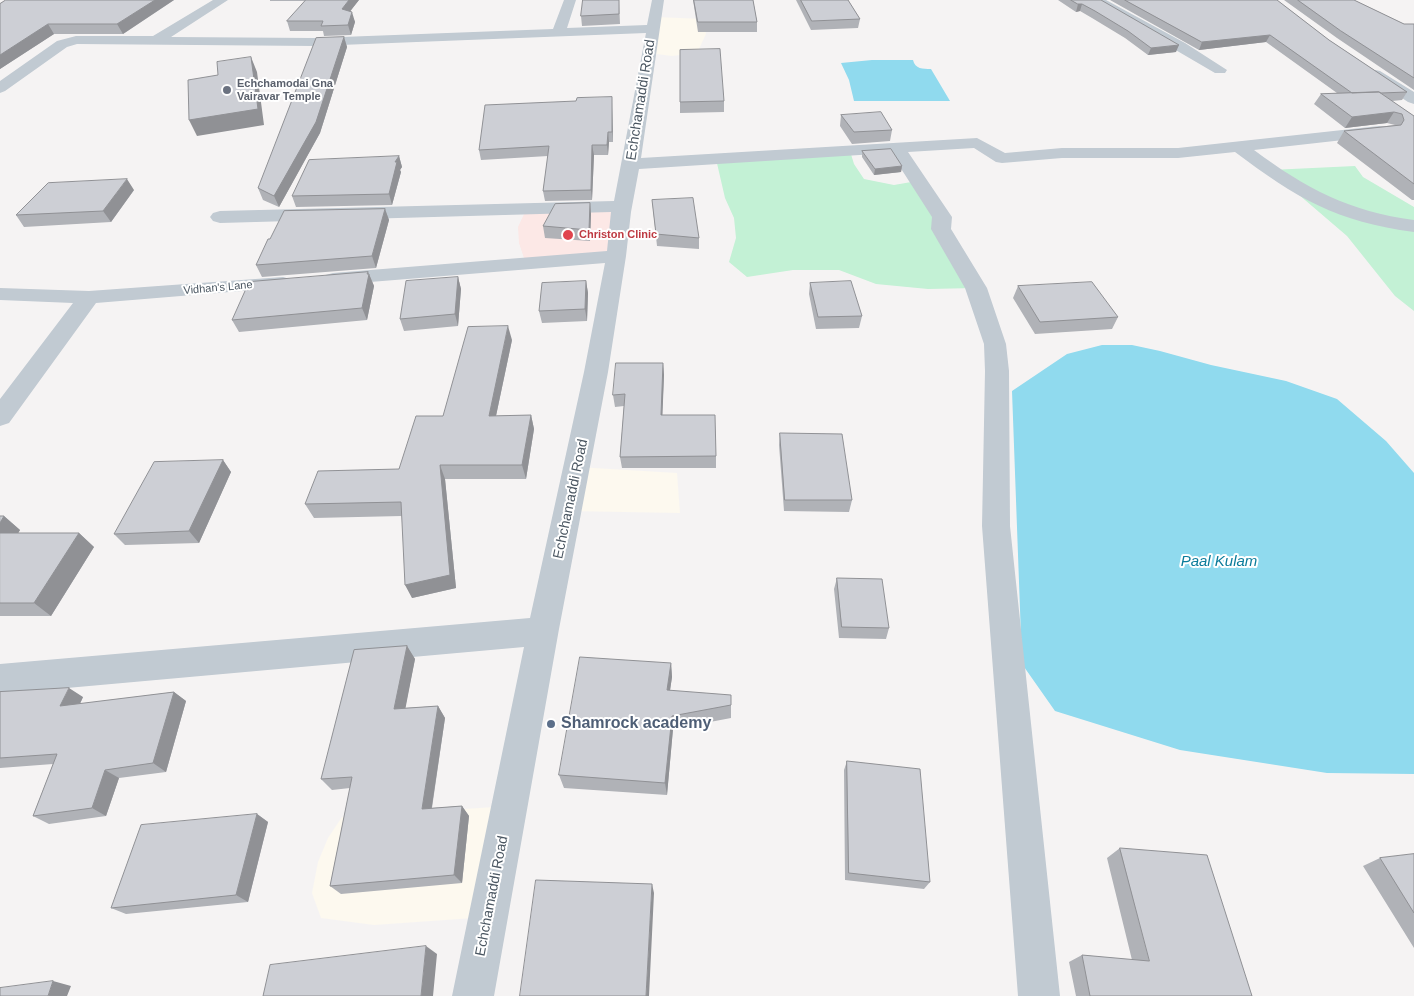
<!DOCTYPE html>
<html>
<head>
<meta charset="utf-8">
<style>
	body { margin:0 }
	canvas { display:block; background:#f5f3f3 }
</style>
</head>
<body>
<canvas width="1414" height="996"></canvas>
<script>
const c = document.querySelector('canvas').getContext('2d');
c.lineJoin = 'round';
function paint(path, color) { c.fillStyle = color; c.fill(path, 'evenodd'); }
function strokePath(path, color, width, dash) { c.strokeStyle = color; c.lineWidth = width; c.lineCap = dash ? 'butt' : 'round'; c.setLineDash(dash || []); c.stroke(path); }
function write(font, color, halo, rows, align = 'center') {
  c.font = font + ' Arial,sans-serif'; c.lineWidth = 4; c.setLineDash([]); c.textBaseline = 'middle'; c.strokeStyle = halo; c.fillStyle = color; for (const [text, x, y, turn = 0] of rows) {
    c.save(); c.translate(x, y); c.rotate((+turn || 0) * Math.PI / 180); c.textAlign = isNaN(turn) ? turn : align; if (halo) c.strokeText(text, 0, 0); c.fillText(text, 0, 0); c.restore();
  }
}
const commercial = new Path2D(`
	M655,17L704,19L706,34L697,53L672,56L649,53Z
	M577,467L677,473L680,513L568,511Z
	M510,806L488,917L374,925L321,918L312,893L318,862L328,838L342,817Z`);
const medical = new Path2D(`
	M525,212H621L616,256L547,262L524,258L519,243L518,227Z`);
const green = new Path2D(`
	M850,151L854,164L864,179L894,185L917,181L976,288L928,289L876,284L839,270H793L747,277L729,262L736,238L734,218L725,198L716,159Z
	M1355,166L1363,177L1414,207V311L1395,296L1347,236L1270,170Z`);
const water = new Path2D(`
	M872,60H913C915,69 923,69 931,69L950,101H854L849,80L841,63Z
	M1102,345H1132L1160,351L1211,365L1286,381L1337,399L1386,441L1414,473V774L1327,773L1180,750L1055,711L1022,664L1012,391L1067,354Z`);
const minor = new Path2D(`
	M213,0H228L171,37L315,38L553,29L564,0H576L567,28L647,25L652,0H664L641,158L977,138L1005,153L1062,148H1178L1379,126L1385,127L1387,131L1385,135L1379,136L1254,150C1305,188 1350,212 1414,220V232C1337,222 1296,198 1235,152L1178,158H1062L1002,163L996,162L974,148L908,152L952,217L951,229L987,288L1006,344L1009,371L1010,526L1060,996H1018L982,526L985,371L984,344L965,288L931,229L932,217L891,153L639,169L631,212L626,256L608,372L559,629L494,996H452L524,647L0,694V664L530,618L584,372L605,263L333,285L326,283L322,279L326,275L333,273L607,251L611,212L220,223L213,221L210,217L213,213L220,211L614,201L646,33L315,46L77,44L67,47L5,91L0,93V81L57,41L76,36H153Z
	M1090,0H1106L1185,43L1227,70L1225,73H1215Z
	M1375,70L1380,71L1414,92V104L1408,102L1370,77L1368,74L1370,71Z
	M283,277L290,279L294,283L290,287L96,303L9,423L0,426V399L73,303L0,300V288L89,291Z`);
const wall = new Path2D(`
	M6,0H174L123,34H54L0,69V4Z
	M270,0H359L350,11L355,22L351,35L324,36L323,31H290L287,21L305,1H270Z
	M583,0H619L620,24L582,26L581,16Z
	M693,0H753L757,22V32H698Z
	M796,0H848L860,19L858,28L811,30Z
	M1058,0H1101L1176,52L1148,55L1125,38L1092,18L1080,11L1076,12Z
	M1110,0H1277L1329,40L1407,92L1402,100L1392,101L1414,116V200H1412L1337,143L1344,131L1395,125L1387,123L1345,128L1314,104L1321,94L1337,93L1266,42L1199,50Z
	M1284,0H1354L1404,24H1414V90L1337,38Z
	M344,37L347,47L320,133L279,207L263,200L258,188Z
	M680,50L724,101V112L680,113Z
	M612,97L613,142H609L608,155H594L592,200L545,201L543,191L548,156L481,160L479,150L576,101Z
	M841,115L892,130L890,141L852,144L840,126Z
	M862,151L902,166L901,172L874,175L862,157Z
	M399,156L402,167L400,170L401,172L392,205L296,207L292,196Z
	M134,190L111,222L24,227L16,215Z
	M652,200L699,238V249L657,246Z
	M590,203L591,214L590,241L545,238L543,226Z
	M385,209L389,220L376,268L262,277L256,265L270,239Z
	M369,274L374,286L367,320L239,332L232,320Z
	M458,277L461,289L458,326L404,331L400,319Z
	M586,281L588,293L587,321L542,323L539,311Z
	M810,283L862,316L859,328L816,329L809,294Z
	M1018,286L1118,317L1112,329L1035,334L1013,298Z
	M512,340L496,416L531,415L534,429L526,479H445L456,588L412,598L402,516L314,518L305,504L399,469L443,416Z
	M663,363L664,375L662,415L716,456V468H622L620,457L624,406L615,407L613,395Z
	M780,433L852,500L849,512L784,511L779,445Z
	M223,460L231,472L199,543L125,545L114,534Z
	M0,516H4L20,530L18,533H79L94,547L51,616H0Z
	M837,578L889,628L886,639L839,638L834,589Z
	M407,646L415,659L405,708L438,706L445,718L432,808L462,806L469,816L462,883L341,894L330,886L350,788L332,790L321,779Z
	M671,663L672,677L670,690L731,705V718L673,729L667,795L564,788L559,775Z
	M0,692L83,697L80,704L174,692L186,701L166,772L119,778L106,816L49,824L33,816L53,764L0,768Z
	M847,761L930,882L924,889L845,880L844,770Z
	M257,814L268,822L248,902L126,914L111,908Z
	M1120,848L1252,996H1076L1069,962L1082,955L1132,960L1107,858Z
	M1414,854V948L1363,866L1380,858Z`);
const shadedWall = new Path2D(`
	M155,0H174L123,34L117,24Z
	M349,0H359L345,18L342,9Z
	M1078,4H1082L1080,11L1076,12Z
	M352,12L355,22L351,35L348,25Z
	M48,24L54,34L0,69V55Z
	M1270,35L1266,42L1199,50L1202,42Z
	M344,37L347,47L320,133L279,207L274,196Z
	M1179,45L1176,52L1148,55L1151,48Z
	M251,57L257,72L264,125L197,136L189,120Z
	M612,97V107L613,142L612,132Z
	M1394,112L1387,123L1345,128L1352,117Z
	M608,132L609,142L608,155L607,145Z
	M592,145L594,155L592,200L591,190Z
	M399,156L402,167L400,170L401,172L392,205L389,194L395,162Z
	M902,166L901,172L874,175L875,169Z
	M127,179L134,190L111,222L103,211Z
	M590,203L591,214L590,241L589,230Z
	M385,209L389,220L376,268L372,256Z
	M368,272L369,275V274L374,286L367,320L362,308Z
	M458,277L461,289L458,326L455,314Z
	M586,281L588,293L587,321L585,309Z
	M508,326L512,340L493,430L489,416Z
	M663,363L664,375L662,427L661,415Z
	M531,415L534,429L526,479L522,465Z
	M223,460L231,472L199,543L189,531Z
	M440,465L445,479L456,588L412,598L405,585Z
	M4,516L20,530L10,547L0,538V523Z
	M79,533L94,547L51,616L34,603Z
	M407,646L415,659L403,721L394,709Z
	M671,663L672,677L668,704L667,690Z
	M69,688L83,697L74,716L60,706Z
	M174,692L186,701L166,772L153,763Z
	M438,706L445,718L430,819L422,809Z
	M672,716L673,729L667,795L665,783Z
	M105,770L119,778L106,816L92,808Z
	M462,806L469,816L462,883L454,875Z
	M257,814L268,822L248,902L236,895Z
	M652,884L654,893L649,996H646Z
	M426,946L437,954L433,996H421Z
	M53,981L71,986L67,996H48Z`);
const building = new Path2D(`
	M6,0H155L117,24H48L0,55V4Z
	M306,0H349L342,9L352,12L348,25L321,26L323,21H287Z
	M583,0H619V14L581,16Z
	M694,0H753L757,22H698Z
	M801,0H848L860,19L812,21Z
	M1071,0H1101L1179,45L1151,48L1128,31L1095,11L1082,4H1078Z
	M1125,0H1277L1329,40L1407,92L1381,93L1379,92L1352,93L1270,35L1202,42Z
	M1298,0H1354L1404,24H1414V78L1341,31Z
	M344,37L316,122L274,196L258,188L316,38Z
	M720,49L724,101L680,102V50Z
	M251,57L258,109L189,120L188,80L218,75L217,62Z
	M1379,92L1414,116V184L1344,131L1401,125L1404,120L1402,114L1394,112L1352,117L1321,94Z
	M612,97V132H608L607,145H592L591,190L543,191L549,146L479,150L485,105L576,101L577,98Z
	M881,112L892,130L854,132L841,115Z
	M891,149L902,166L875,169L862,151Z
	M399,156L395,162H397L389,194L292,196L309,160Z
	M127,179L103,211L16,215L48,183Z
	M693,198L699,238L656,234L652,200Z
	M590,203L589,230L543,226L555,204Z
	M385,209L372,256L256,265L268,239H270L284,211Z
	M368,272L367,274H369L362,308L232,320L249,282Z
	M458,277L455,314L400,319L406,281Z
	M586,281L585,309L539,311L542,283Z
	M851,281L862,316L818,317L810,283Z
	M1092,282L1118,317L1040,322L1018,286Z
	M508,326L489,416L531,415L522,465H440L450,575L405,585L401,502L305,504L318,471L399,469L416,416H443L468,327Z
	M616,363H663L661,415H715L716,456L620,457L625,394L613,395Z
	M780,433L842,434L852,500H785Z
	M223,460L189,531L114,534L154,462Z
	M0,516H4L0,523Z
	M0,533H79L34,603H0Z
	M837,578L882,579L889,628L842,627Z
	M407,646L394,709L438,706L422,809L462,806L454,875L330,886L352,777L321,779L354,650Z
	M580,657L671,663L667,690L731,695V705L672,716L665,783L559,775Z
	M69,688L60,706L174,692L153,763L105,770L92,808L33,816L57,754L0,758V692Z
	M847,761L920,769L930,882L849,873Z
	M257,814L236,895L111,908L141,825Z
	M1120,848L1207,855L1252,996H1090L1082,955L1149,961Z
	M1414,854V913L1380,858Z
	M536,880L652,884L646,996H520Z
	M426,946L421,996H263L270,965Z
	M53,981L48,996H0V988Z`);
const markers = [
	[227,90,5,"#6b7280"],
	[568,235,6,"#e0444e"],
	[551,724,5,"#5c6f8a"]
];
const farWorshipnames = [
	["Echchamodai Gna",237,84],
	["Vairavar Temple",237,97]
];
const farHealthnames = [
	["Christon Clinic",579,235]
];
const farStreetnames = [
	["Vidhan's Lane",218,288,-5]
];
const streetNames = [
	["Echchamaddi Road",641,100,-81],
	["Echchamaddi Road",571,499,-78],
	["Echchamaddi Road",492,896,-79]
];
const waterNames = [
	["Paal Kulam",1219,562]
];
const nearServicenames = [
	["Shamrock academy",561,724]
];
paint(commercial, '#fdf9ef');
paint(medical, '#fce8e6');
paint(green, '#c3f1d5');
paint(water, '#90daee');
paint(minor, '#c1cad2');
paint(wall, '#b0b2b7');
paint(shadedWall, '#909195');
paint(building, '#cdcfd5');
strokePath(building, '#909195', 1);
for (const [x, y, r, color] of markers) { const dot = new Path2D(); dot.arc(x, y, r, 0, 2 * Math.PI); c.fillStyle = color; c.fill(dot); strokePath(dot, '#fff', 2); }
write('bold 11px', '#5b616d', '#fff', farWorshipnames, 'left');
write('bold 11px', '#be3a42', '#fff', farHealthnames, 'left');
write('11px', '#4a5661', '#fff', farStreetnames);
write('14px', '#4a5661', '#fff', streetNames);
write('italic 15px', '#0c7c9b', '#fff', waterNames);
write('bold 16px', '#4e5e75', '#fff', nearServicenames, 'left');
</script>
</body>
</html>
